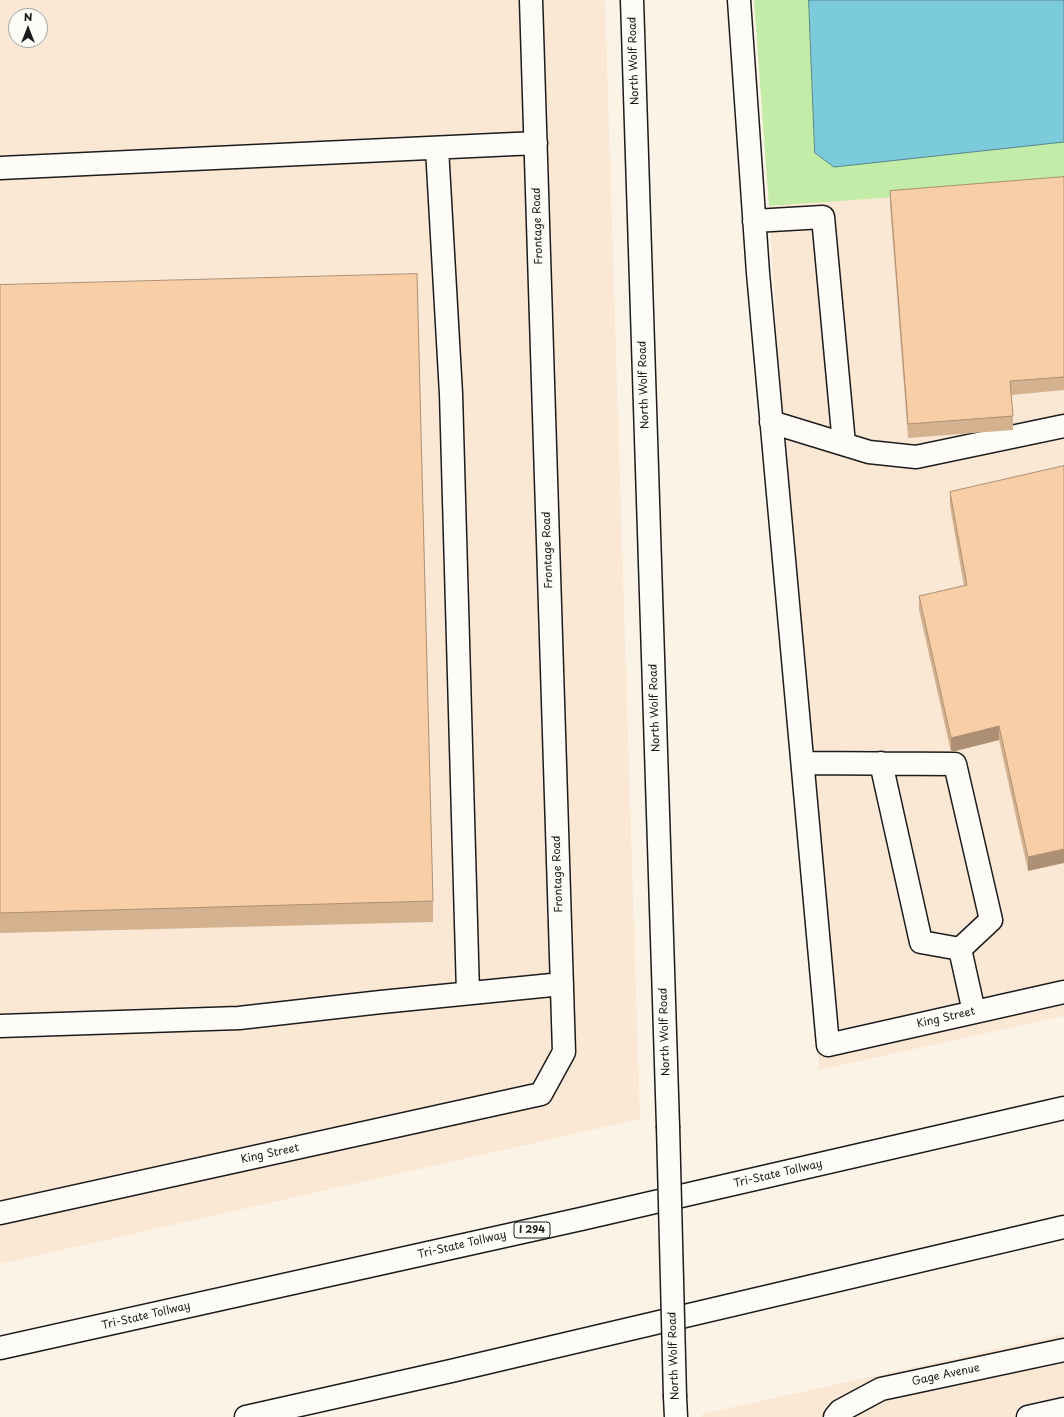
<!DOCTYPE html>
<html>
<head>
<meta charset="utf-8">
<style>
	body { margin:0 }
	#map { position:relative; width:1064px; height:1417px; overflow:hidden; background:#fcf3e7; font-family:"Playpen Sans",sans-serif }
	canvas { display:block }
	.north { position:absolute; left:8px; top:8px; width:40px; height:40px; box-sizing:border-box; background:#fdfcf7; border:1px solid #a3a29f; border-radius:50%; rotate:0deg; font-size:11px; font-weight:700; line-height:16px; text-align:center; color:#1c1c1c }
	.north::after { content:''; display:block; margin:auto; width:14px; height:18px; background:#1c1c1c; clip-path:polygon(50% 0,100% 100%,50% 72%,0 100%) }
</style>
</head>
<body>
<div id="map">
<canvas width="1064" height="1417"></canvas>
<div class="north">N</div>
</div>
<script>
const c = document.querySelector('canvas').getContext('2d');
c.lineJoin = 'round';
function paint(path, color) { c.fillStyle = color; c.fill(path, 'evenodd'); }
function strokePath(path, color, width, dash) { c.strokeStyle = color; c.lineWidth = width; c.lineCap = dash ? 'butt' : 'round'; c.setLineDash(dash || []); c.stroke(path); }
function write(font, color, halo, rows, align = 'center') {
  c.font = font + ' "Playpen Sans",sans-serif'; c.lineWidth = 4; c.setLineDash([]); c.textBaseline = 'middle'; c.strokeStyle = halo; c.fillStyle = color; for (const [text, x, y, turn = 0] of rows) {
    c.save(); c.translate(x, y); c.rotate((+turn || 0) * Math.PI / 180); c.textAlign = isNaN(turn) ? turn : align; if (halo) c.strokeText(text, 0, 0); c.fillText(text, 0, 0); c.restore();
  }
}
const built = new Path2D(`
	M0,0H605L640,1119L0,1264ZM16,16H40V40H16Z
	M754,0H1064V1016L819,1070L769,206Z
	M1064,1334V1417H702V1414Z`);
const green = new Path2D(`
	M754,0H1064V185L769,206Z`);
const water = new Path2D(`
	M809,0H1064V142L834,167L815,153Z`);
const minor = new Path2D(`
	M739,0L758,273L828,1045L1064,992
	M437,148L451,394L468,993
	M0,168L536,143
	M754,221L823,217L844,444
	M771,422L869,452L916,457L1064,426
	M803,763L955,764L991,920L960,949
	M881,763L921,942L960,949
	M960,949L974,1012
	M0,1026L239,1018L381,1002L562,984
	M0,1213L541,1094L564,1052L531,0
	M835,1417L840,1411L881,1389L1064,1350
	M1028,1417L1064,1409`);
const major = new Path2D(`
	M632,0L668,1126
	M675,1397L676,1417`);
const highway = new Path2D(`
	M0,1348L581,1219L1064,1108
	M246,1417L451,1371L1064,1227`);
const majorBridge = new Path2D(`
	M668,1126L675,1397`);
const wall = new Path2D(`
	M1064,177V390L1011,395L1013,416V430L908,438L890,205V191Z
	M0,285L433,901V922L0,933Z
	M1064,466L1028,871L999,740L951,752L919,610V596L964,586L950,506V492Z`);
const shadedWall = new Path2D(`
	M999,726V740L951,752V738Z
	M1064,849V863L1028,871V857Z`);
const building = new Path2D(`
	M1064,177V377L1010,381L1013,416L908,424L890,191Z
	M417,274L433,901L0,913V285Z
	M1064,466V849L1028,857L999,726L951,738L919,596L967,585L950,492Z`);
const shields = [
	[532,1230,36]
];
const shieldNames = [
	["I 294",532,1230]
];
const streetNames = [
	["North Wolf Road",634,61,-92],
	["Frontage Road",538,226,-92],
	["North Wolf Road",644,385,-92],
	["Frontage Road",548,550,-92],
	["North Wolf Road",655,708,-92],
	["Frontage Road",558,874,-92],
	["King Street",946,1018,-13],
	["North Wolf Road",665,1032,-92],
	["King Street",270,1154,-12],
	["Tri-State Tollway",778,1174,-13],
	["Tri-State Tollway",462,1245,-13],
	["Tri-State Tollway",146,1316,-13],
	["North Wolf Road",674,1356,-92],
	["Gage Avenue",946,1375,-12]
];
paint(built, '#fae8d4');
paint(green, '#c2eca7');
paint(water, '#7ccbda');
strokePath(water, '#56858e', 1);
strokePath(minor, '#1c1c1c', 25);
strokePath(major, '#1c1c1c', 25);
strokePath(highway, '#1c1c1c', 25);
strokePath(minor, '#fdfcf7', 22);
strokePath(major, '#fdfcf7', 22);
strokePath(highway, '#fdfcf7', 22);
strokePath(majorBridge, '#1c1c1c', 25, []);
strokePath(majorBridge, '#fdfcf7', 22);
paint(wall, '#d4b18f');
paint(shadedWall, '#ad9074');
paint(building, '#f7cea6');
strokePath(building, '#ad9074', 1);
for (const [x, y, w] of shields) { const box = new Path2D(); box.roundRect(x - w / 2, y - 8, w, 16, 3); c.fillStyle = '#fdfcf7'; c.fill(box); strokePath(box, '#1c1c1c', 1); }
write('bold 10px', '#1c1c1c', null, shieldNames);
write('11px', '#1c1c1c', '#fdfcf7', streetNames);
</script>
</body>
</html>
